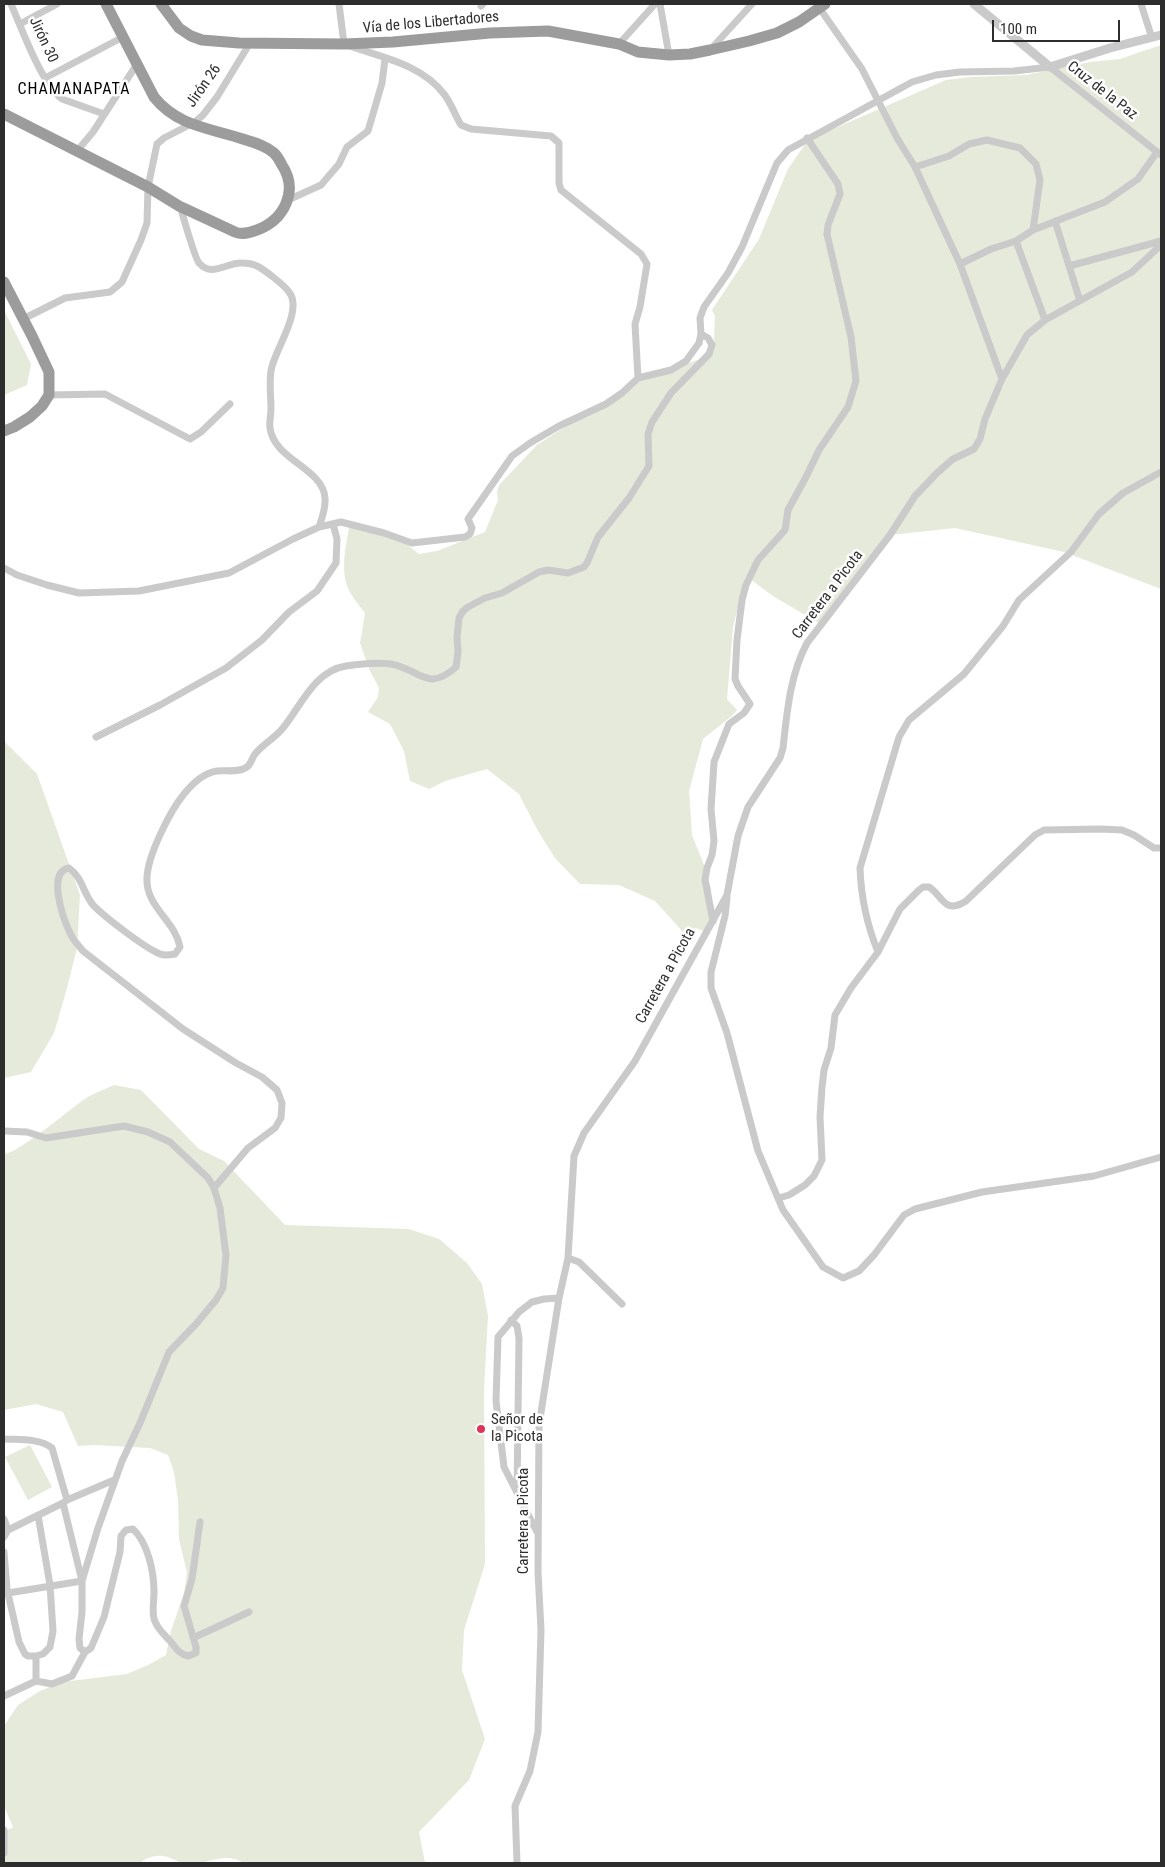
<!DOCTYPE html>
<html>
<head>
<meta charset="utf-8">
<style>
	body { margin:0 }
	#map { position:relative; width:1165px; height:1867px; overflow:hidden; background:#fff; font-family:"Roboto Condensed",sans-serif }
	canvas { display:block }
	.frame { position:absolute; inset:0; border:5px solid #2d2d2d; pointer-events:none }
	.scale { position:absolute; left:992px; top:20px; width:128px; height:22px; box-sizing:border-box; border:2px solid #2d2d2d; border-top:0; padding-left:6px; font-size:15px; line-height:18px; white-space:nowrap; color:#2d2d2d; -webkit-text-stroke:4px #fff; paint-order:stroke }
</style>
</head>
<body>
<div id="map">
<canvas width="1165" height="1867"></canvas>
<div class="frame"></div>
<div class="scale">100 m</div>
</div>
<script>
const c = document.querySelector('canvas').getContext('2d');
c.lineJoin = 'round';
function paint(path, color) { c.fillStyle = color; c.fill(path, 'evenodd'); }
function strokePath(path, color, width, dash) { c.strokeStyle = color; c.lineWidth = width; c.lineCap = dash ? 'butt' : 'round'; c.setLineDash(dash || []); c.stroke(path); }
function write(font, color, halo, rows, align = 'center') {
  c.font = font + ' "Roboto Condensed",sans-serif'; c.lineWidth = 5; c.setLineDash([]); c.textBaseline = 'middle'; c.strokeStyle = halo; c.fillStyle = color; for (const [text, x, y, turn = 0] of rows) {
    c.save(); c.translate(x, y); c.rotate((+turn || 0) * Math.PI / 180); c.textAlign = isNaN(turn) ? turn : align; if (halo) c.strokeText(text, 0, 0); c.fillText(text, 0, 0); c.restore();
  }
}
const green = new Path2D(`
	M1161,45V589L1064,552L955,528L890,535L822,625L773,596L746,576L733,627L727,699L737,710L733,715L703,739L689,791L692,835L704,865L711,888L713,921L706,932L696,928L684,933L655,901L619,885L580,884L555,858L538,831L519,794L487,769L445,781L429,789L410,781L404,751L390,724L368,712L378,697L379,688L370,671L360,643L365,613C358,604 346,590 345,578C342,560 347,540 350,522L397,536L419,554L437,551L485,532L498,500L497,491L500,484L537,445L580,417L645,377L701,359L714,341L715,316L712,310L759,239L788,169L808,140L946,80L971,77L1026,75L1090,62L1120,59Z
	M4,310L31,364L27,385L4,395Z
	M4,741L37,774L80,895L77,948L67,988L54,1033L31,1072L4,1078Z
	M114,1085L141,1090L199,1149L224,1161L285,1225L409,1229L439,1239L467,1263L482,1284L488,1316L484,1391L485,1564L464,1630L462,1670L485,1739L469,1780L419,1832L425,1863H244C222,1850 207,1867 184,1863C176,1862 170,1856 162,1856C155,1855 144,1859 140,1863H4V1832L13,1827L4,1806V1726L18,1705L40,1691L62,1682L127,1674L148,1665L166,1655L171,1631L184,1593L187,1573L179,1539L178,1500L174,1472L168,1455L150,1448L95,1445L78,1446L63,1412L36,1404L4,1410V1154C20,1152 65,1113 82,1101C91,1094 103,1090 114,1085Z
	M30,1445L52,1487L28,1500L5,1457Z`);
const minor = new Path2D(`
	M11,4C22,29 41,83 62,99L104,114
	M339,4L344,44C379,57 420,63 444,94C451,103 455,115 461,125L471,129L551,136L559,143V183L561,190L641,254L647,264L640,307L635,324L638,378
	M660,4L669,55
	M1141,4L1152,38
	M481,6L483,4
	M818,6L862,69L897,138L915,167L960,264L1002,379
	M20,24L57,4
	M619,44L655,4
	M710,50L752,4
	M45,78L123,37
	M77,151L93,132L137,64
	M915,167L949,156L969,144L987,140L1020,148L1036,164L1040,180L1033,230
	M288,200L321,185L339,164L347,147L368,131L382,83L385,59
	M180,206C183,216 195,259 199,263C212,278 227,262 242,263C247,263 253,264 257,266C265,270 284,285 289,292C304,311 273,352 271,371C269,383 271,397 271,409C271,415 269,422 270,428C274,460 323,468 325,498C326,508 322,518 319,527
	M1055,221L1080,301
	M960,264L991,249L1016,241
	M1069,266L1161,241
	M23,319L65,298L110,292L122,282L141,240L147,223L148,187L157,144L164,138L195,122L203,115L217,97L250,43
	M1045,320L1016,241L1033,230L1105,202L1138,179L1157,152
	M49,395L105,394L190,439L201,432L230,404
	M4,568L17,575L47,585L79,593L139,591L229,573L293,539L319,527L341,522L384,533L412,543L465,537L470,534L472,528L468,519L512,456L530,443L559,426L606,404L622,393L638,378L671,370L686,361L699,343L701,334L700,318L704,307L728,273L742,247L777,163L788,150L912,82L936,75L960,72L1014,71L1050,67L1161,155
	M96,737L160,705L226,668L262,640L289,612L317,591L336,563L337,539L333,524
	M727,898L725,916L711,972V988L727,1033L758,1151L783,1210L823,1267L843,1278L859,1271L874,1255L904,1215L915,1209L982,1192L1094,1176L1161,1157
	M713,921L705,880L707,868L712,855L714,841L711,809L714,762L729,724L744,713L750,704L738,686L735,679L737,640L742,600L746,585L758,560L785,530L788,510L806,477L819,450L848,407L856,381L851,337L827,234L828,225L840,194L838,184L807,138
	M878,952C867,925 861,897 860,868L899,737L909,720L964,674L1003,626L1019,600L1071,552L1099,514L1123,493L1161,472
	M4,1131L27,1132L46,1138L124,1126L148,1132L170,1142L208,1178L214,1188L220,1208L226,1255L223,1288L216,1300L196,1324L169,1352L140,1423L122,1461L98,1528L82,1581L8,1593
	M214,1188L248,1148L275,1128L281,1118L282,1103L277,1090L262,1077L236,1063L183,1029L83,951C79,946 74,941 71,935C64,921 46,872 69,868C83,878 83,894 94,906C106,918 145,948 160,954C165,956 170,955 175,954L180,947C175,920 145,907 147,877C148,855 170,811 184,794C192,784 203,773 217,771C227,770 238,773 247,767C251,764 252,758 255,754C263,744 275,738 283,728C301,706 314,671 346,666C359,664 377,662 391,664C420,669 427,693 456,667L458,652L457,637L459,618L463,611L468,607L485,598L502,593L539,572L548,570L568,573L584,567L587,563L598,537L629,498L649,466L648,434L652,422L671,393L709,354L712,345L708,338L701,334
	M779,1198L789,1195L805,1185L814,1176L822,1160L820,1117L822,1087L824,1070L831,1048L835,1015L851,988L878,952L900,909L919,890L923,887H929C943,896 944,915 966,901L1035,835L1044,830L1101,829L1122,830L1134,835L1154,848H1161
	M568,1258L579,1262L622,1304
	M511,1320L517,1326L519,1338L517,1492
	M4,1439C18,1440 40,1438 52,1448L67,1500L63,1503L8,1530L4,1537
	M67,1500L114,1480
	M63,1503L82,1581V1612L79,1639L80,1648L85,1652
	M4,1519L8,1530
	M537,1532L504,1467L496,1401L498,1337L519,1312L532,1302L544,1299L559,1298
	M4,1552L7,1589L19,1642L25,1654L28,1656H36L43,1654L50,1647L53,1631L50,1585L38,1515
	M193,1638L249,1612
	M36,1656V1681L52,1684L72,1676L85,1652L91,1648L104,1617L120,1552L121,1536L126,1530L133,1529C148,1543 154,1572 154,1592C154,1600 152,1611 154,1619C157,1629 164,1634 170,1641C176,1648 179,1654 188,1656L196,1653V1647L184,1606L192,1579L200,1522
	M4,1696L36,1681
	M4,1830V1853
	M517,1863L515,1806L530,1771L538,1732L541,1630L538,1572L539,1425L559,1298L568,1258L574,1156L584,1133L635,1061L727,895L738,836L748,807L780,758L783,748C787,712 790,675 807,643L890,535L915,496L937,473L953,459L974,449L980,439L985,419L1002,379L1027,335L1045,320L1132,272L1161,245`);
const tertiary = new Path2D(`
	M974,4L1050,67L1110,48L1161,35`);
const trunk = new Path2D(`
	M161,4L179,28L191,36L202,40L239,43L344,44L393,42L490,33L548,31L619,44L638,52L669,55L690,54L710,50L749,41L777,33L799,22L825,4
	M4,114L148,187L179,206L235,232C242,235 249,233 257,230C284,220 299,191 282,165C280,161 277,156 274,153C266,146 256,143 246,140C211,128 178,127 154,97L106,4
	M4,282L32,336L49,372V395L42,406L30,417L14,427L4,431`);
const markers = [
	[481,1429,5,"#de3458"]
];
const streetNames = [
	["Vía de los Libertadores",431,23,-5],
	["Jirón 30",43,40,65],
	["Jirón 26",204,86,-55],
	["Cruz de la Paz",1102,91,38],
	["Carretera a Picota",828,595,-53],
	["Carretera a Picota",666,976,-61],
	["Carretera a Picota",524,1521,-90]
];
const poiNames = [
	["Señor de",491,1420],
	["la Picota",491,1437]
];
const neighbourhoodNames = [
	["CHAMANAPATA",74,90]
];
paint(green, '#e5eada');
strokePath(minor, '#cacaca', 7);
strokePath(tertiary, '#cacaca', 9);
strokePath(trunk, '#9c9c9c', 11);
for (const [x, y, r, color] of markers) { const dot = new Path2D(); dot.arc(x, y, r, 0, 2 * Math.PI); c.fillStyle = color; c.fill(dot); strokePath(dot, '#fff', 2); }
write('15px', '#2d2d2d', '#fff', streetNames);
write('15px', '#2d2d2d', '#fff', poiNames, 'left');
c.letterSpacing = '1px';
write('16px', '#000', '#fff', neighbourhoodNames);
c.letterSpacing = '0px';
</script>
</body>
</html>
